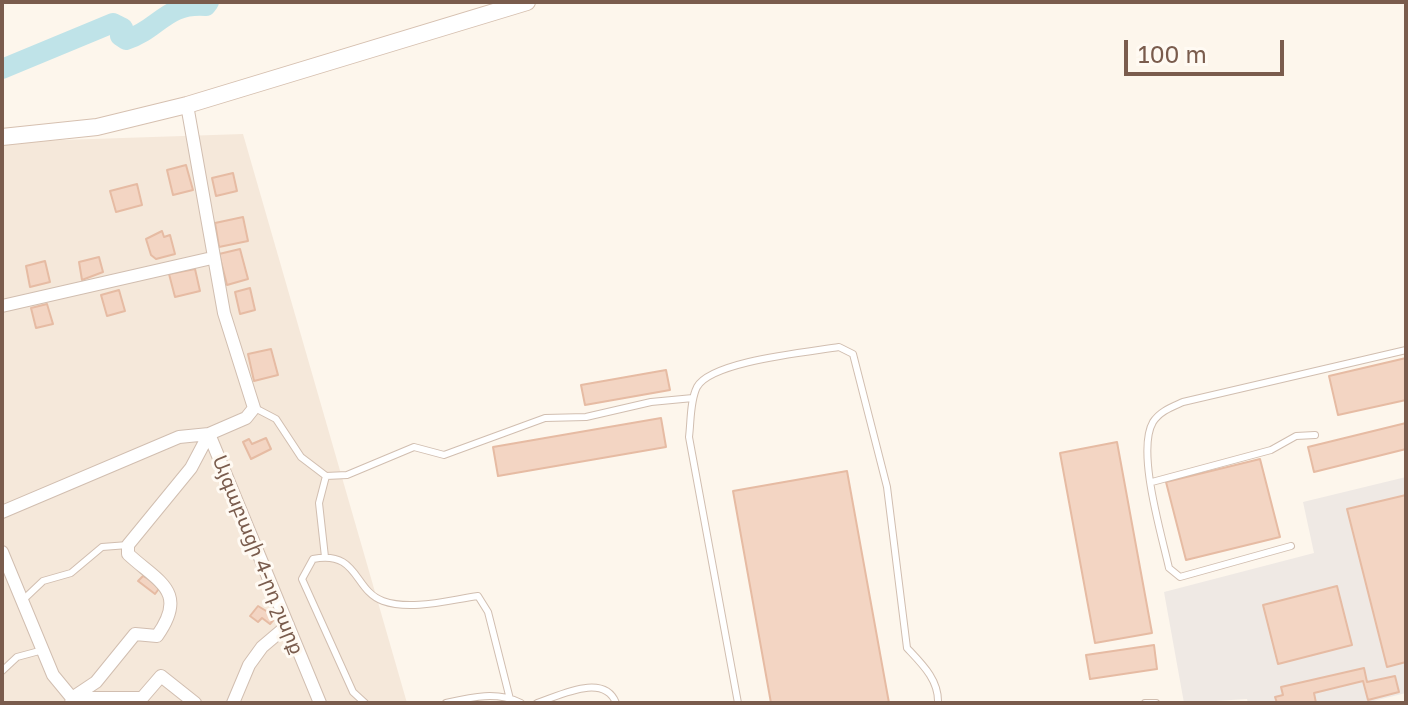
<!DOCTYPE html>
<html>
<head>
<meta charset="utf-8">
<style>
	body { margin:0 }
	#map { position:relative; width:1408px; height:705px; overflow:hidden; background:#fdf6ec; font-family:"Golos Text",sans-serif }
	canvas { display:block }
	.frame { position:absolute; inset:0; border:4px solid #7a5c4d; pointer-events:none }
	.scale { position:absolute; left:1124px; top:40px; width:160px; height:36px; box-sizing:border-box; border:4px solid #7a5c4d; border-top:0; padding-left:10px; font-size:24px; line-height:28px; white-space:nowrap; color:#7a5c4d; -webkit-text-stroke:6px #fffaf3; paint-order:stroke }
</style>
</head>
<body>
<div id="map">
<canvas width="1408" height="705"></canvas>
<div class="frame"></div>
<div class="scale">100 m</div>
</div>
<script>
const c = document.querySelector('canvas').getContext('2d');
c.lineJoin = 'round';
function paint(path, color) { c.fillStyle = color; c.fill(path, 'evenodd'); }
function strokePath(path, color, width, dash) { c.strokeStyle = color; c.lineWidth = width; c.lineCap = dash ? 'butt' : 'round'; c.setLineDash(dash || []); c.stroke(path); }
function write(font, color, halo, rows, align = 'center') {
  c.font = font + ' "Golos Text","Noto Sans Armenian",sans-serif'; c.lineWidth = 6; c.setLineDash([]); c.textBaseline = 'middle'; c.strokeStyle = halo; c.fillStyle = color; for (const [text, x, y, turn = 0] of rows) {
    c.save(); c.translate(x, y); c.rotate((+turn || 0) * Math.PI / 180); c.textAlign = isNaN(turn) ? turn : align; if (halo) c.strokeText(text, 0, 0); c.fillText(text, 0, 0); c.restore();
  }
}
const residential = new Path2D(`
	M243,134L407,703H2V142Z`);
const industrial = new Path2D(`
	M1406,477V693L1365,703H1248L1247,699L1184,703L1164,592L1314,553L1303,502Z`);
const river = new Path2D(`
	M2,69L113,23L123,28L120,36L126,40C160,29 165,3 206,6L209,2`);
const building = new Path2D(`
	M186,165L193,190L173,195L167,170Z
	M233,173L237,191L216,196L212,178Z
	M137,184L142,205L116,212L110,191Z
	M243,217L248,241L219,247L215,223Z
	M162,231L164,237L170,235L175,254L156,259L151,255L146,239Z
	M240,249L248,279L227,285L219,254Z
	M99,257L103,272L82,280L79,262Z
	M45,261L50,282L30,287L26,266Z
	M195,269L200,291L175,297L169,274Z
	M250,288L255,310L240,314L235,292Z
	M119,290L125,311L107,316L101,295Z
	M47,304L53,324L36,328L31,308Z
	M271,349L278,375L254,381L248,354Z
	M1406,358V400L1338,415L1329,376Z
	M666,370L670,390L585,405L581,385Z
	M661,418L666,447L498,476L493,447Z
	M1406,423V449L1314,472L1308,447Z
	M266,438L271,449L251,459L243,442L249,439L252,444Z
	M1117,442L1152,633L1095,643L1060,453Z
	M1260,459L1280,537L1186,560L1166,482Z
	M847,471L889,703H771L733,491Z
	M1406,495V662L1387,667L1347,509Z
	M143,576L161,586L155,594L138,581Z
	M1337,586L1352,645L1278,664L1263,605Z
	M258,606L276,617L270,624L262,618L258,622L250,616Z
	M1154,645L1157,669L1090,679L1086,655Z
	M1364,668L1367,682L1395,676L1399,692L1368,700L1363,681L1314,693L1316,703H1277L1275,697L1283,695L1281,687Z`);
const lane = new Path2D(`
	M255,408L276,419L301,457L326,476
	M1152,482L1271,450L1296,436L1315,435
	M1291,546L1180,577L1169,568C1162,536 1136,451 1153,422C1160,411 1172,407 1183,402L1406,350
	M325,557L319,503L326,476L347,475L414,447L444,455L545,418L586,417L651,402L693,398
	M24,599L43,581L71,573L102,547L128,545
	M2,671L17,657L43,650
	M365,703L353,692L302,579L313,559C359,550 353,590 383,601C411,611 449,600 478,596L488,612L511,703
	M446,703C472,697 497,691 521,703
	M537,703C559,696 604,672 616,703
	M738,703L689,437C691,421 690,401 697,387C711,361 809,352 839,347L853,354L887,487L907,648C922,664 939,680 938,703
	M1145,703H1156`);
const street = new Path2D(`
	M2,306L212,258
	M2,512L179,437L209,434L320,703
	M2,552L53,675L72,698L71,703
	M72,698L96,682L135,634L157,636C189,591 158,582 128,554V545L191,468L209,434L246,418L254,408L224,313L187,105
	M72,698H142L161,676L195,703
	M233,703L249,665L262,647L288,625`);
const secondary = new Path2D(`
	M2,137L97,127L187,105L527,2`);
const streetNames = [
	["Այգաբացի 4-րդ շարք",258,555,68]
];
paint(residential, '#f5e8da');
paint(industrial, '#efe9e4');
strokePath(river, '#bfe3e8', 20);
paint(building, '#f3d5c3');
strokePath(building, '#e6bba3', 2);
strokePath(lane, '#d1beb0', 8);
strokePath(street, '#d1beb0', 14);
strokePath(secondary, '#d6c0b0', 18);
strokePath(lane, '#fff', 6);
strokePath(street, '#fff', 12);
strokePath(secondary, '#fff', 16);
write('20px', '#7a5c4d', '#fffaf3', streetNames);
</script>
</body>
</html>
